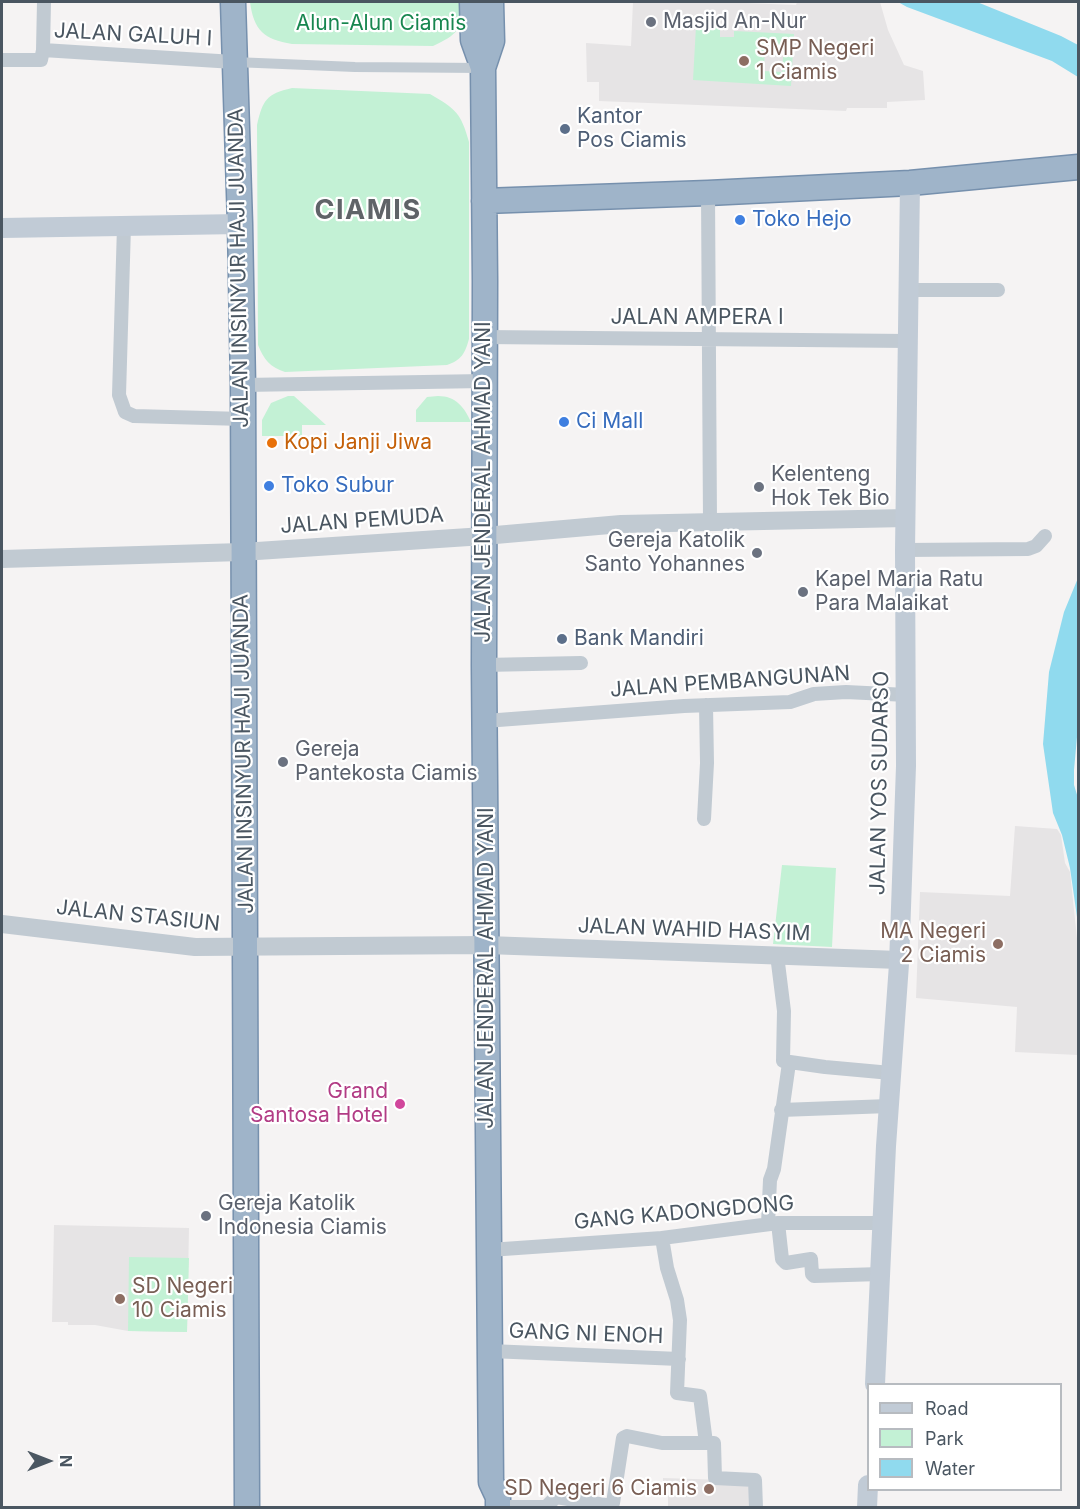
<!DOCTYPE html>
<html>
<head>
<meta charset="utf-8">
<style>
	body { margin:0 }
	#map { position:relative; width:1080px; height:1509px; overflow:hidden; background:#f5f3f3; font-family:Inter,sans-serif }
	canvas { display:block }
	.frame { position:absolute; inset:0; border:3px solid #4a5661; pointer-events:none }
	.legend { position:absolute; left:867px; top:1383px; width:195px; height:108px; box-sizing:border-box; background:#fff; border:2px solid #b7bbc0; margin:0; padding:8px 10px; list-style:none; font-size:18px; color:#4a5661 }
	.legend li { display:flex; align-items:center; gap:12px; height:30px }
	.legend b { width:30px; border:2px solid #b7bbc0 }
	.north { position:absolute; left:18px; top:1431px; width:60px; height:60px; -webkit-text-stroke:4px #fff; paint-order:stroke; rotate:90deg; font-size:16px; font-weight:700; line-height:24px; text-align:center; color:#4a5661 }
	.north::after { content:''; display:block; margin:auto; width:21px; height:27px; background:#4a5661; clip-path:polygon(50% 0,100% 100%,50% 72%,0 100%) }
</style>
</head>
<body>
<div id="map">
<canvas width="1080" height="1509"></canvas>
<div class="frame"></div>
<ul class="legend">
<li><b style="height:8px;background:#c1cbd6"></b>Road</li>
<li><b style="height:16px;background:#c3f1d5"></b>Park</li>
<li><b style="height:16px;background:#90daee"></b>Water</li>
</ul>
<div class="north">N</div>
</div>
<script>
const c = document.querySelector('canvas').getContext('2d');
c.lineJoin = 'round';
function paint(path, color) { c.fillStyle = color; c.fill(path, 'evenodd'); }
function strokePath(path, color, width, dash) { c.strokeStyle = color; c.lineWidth = width; c.lineCap = dash ? 'butt' : 'round'; c.setLineDash(dash || []); c.stroke(path); }
function write(font, color, halo, rows, align = 'center') {
  c.font = font + ' Inter,sans-serif'; c.lineWidth = 4.5; c.setLineDash([]); c.textBaseline = 'middle'; c.strokeStyle = halo; c.fillStyle = color; for (const [text, x, y, turn = 0] of rows) {
    c.save(); c.translate(x, y); c.rotate((+turn || 0) * Math.PI / 180); c.textAlign = isNaN(turn) ? turn : align; if (halo) c.strokeText(text, 0, 0); c.fillText(text, 0, 0); c.restore();
  }
}
const education = new Path2D(`
	M633,2H721L796,5L797,2H880L888,30L904,65L923,71L925,100L887,102V108H847L846,111L599,101V82H587L586,43L631,46Z
	M1015,826L1057,829L1061,835L1065,863L1070,872L1078,948V1055L1015,1052L1017,1007L916,998L920,892L1010,896Z
	M54,1225L189,1228L187,1332L128,1331L95,1325H68V1322H52Z
	M663,1478L754,1481L755,1507H668V1497L663,1496Z`);
const green = new Path2D(`
	M250,2H464C464,28 457,35 433,46L292,44C264,39 254,31 250,2Z
	M696,26L720,28V37H734V31L794,34L791,86L693,80ZM765,44L784,45L782,72L764,71Z
	M292,88L430,94C456,109 461,113 469,142V339C465,353 462,360 447,365L285,372C270,367 264,360 258,345L257,125C263,100 266,94 292,88Z
	M288,396H294L326,425H302V436H262V420L271,403Z
	M438,396C456,396 464,407 471,422H416V410L427,397Z
	M782,865L836,868L832,947L773,944Z
	M129,1257L189,1258L187,1332L128,1331Z`);
const water = new Path2D(`
	M898,2H977L1061,36L1078,45V77L1052,61L907,7Z
	M1078,578V726L1074,770V785L1078,798V924L1070,868L1062,835L1053,813L1043,744L1049,672L1064,612Z`);
const pedestrian = new Path2D(`
	M234,62L355,67L482,68`);
const minor = new Path2D(`
	M43,50L44,2
	M2,60H41L43,50L234,62
	M708,193L710,522
	M124,226L119,395L125,412L134,416L243,419
	M910,290H998
	M484,337L908,341
	M243,385L484,381
	M905,550L1028,549L1036,546L1045,536
	M484,665L581,663
	M485,721L684,706L790,702L814,694L846,692L907,695
	M704,819L707,763L706,705
	M777,955L784,1011L783,1061L825,1067L891,1073
	M781,1110L889,1106
	M778,1223L782,1259L786,1263L811,1259L812,1274L814,1276L881,1274
	M768,1224L770,1180L774,1169L789,1063
	M662,1238L667,1268L677,1300L680,1320L677,1393L700,1396L706,1443
	M489,1250L662,1238L778,1223H883
	M490,1351L679,1359
	M498,1507H546L556,1497L611,1506L613,1503L623,1438L627,1436L662,1443H714L715,1478L755,1480L756,1508`);
const tertiary = new Path2D(`
	M2,559L242,552L484,536L621,524L906,518
	M2,924L195,947L487,945L899,960`);
const secondary = new Path2D(`
	M2,228L240,224
	M875,1384L886,1146L899,964L906,766L905,550L910,183
	M867,1508L868,1485`);
const trunk = new Path2D(`
	M233,2L240,224L243,385L247,1508
	M472,2L473,40L483,68L485,281L484,665L491,1482L498,1497V1508
	M483,68L492,41L491,2
	M484,201L708,193L910,183L1078,167`);
const markers = [
	[651,22,6,"#6b7280"],
	[744,61,6,"#8d6e63"],
	[565,129,6,"#5c6f8a"],
	[740,220,6,"#3f7fe0"],
	[564,422,6,"#3f7fe0"],
	[272,443,6,"#e8710a"],
	[269,486,6,"#3f7fe0"],
	[759,487,6,"#6b7280"],
	[757,553,6,"#6b7280"],
	[803,592,6,"#6b7280"],
	[562,639,6,"#5c6f8a"],
	[283,762,6,"#6b7280"],
	[998,944,6,"#8d6e63"],
	[400,1104,6,"#d1479c"],
	[206,1216,6,"#6b7280"],
	[120,1299,6,"#8d6e63"],
	[709,1489,6,"#8d6e63"]
];
const worshipNames = [
	["Masjid An-Nur",663,22],
	["Kelenteng",771,475],
	["Hok Tek Bio",771,499],
	["Gereja Katolik",745,541,"right"],
	["Santo Yohannes",745,565,"right"],
	["Kapel Maria Ratu",815,580],
	["Para Malaikat",815,604],
	["Gereja",295,750],
	["Pantekosta Ciamis",295,774],
	["Gereja Katolik",218,1204],
	["Indonesia Ciamis",218,1228]
];
const parkNames = [
	["Alun-Alun Ciamis",381,24]
];
const streetNames = [
	["JALAN GALUH I",133,35,3],
	["JALAN INSINYUR HAJI JUANDA",239,268,-91],
	["JALAN AMPERA I",697,318],
	["JALAN JENDERAL AHMAD YANI",484,482,-90],
	["JALAN PEMUDA",362,521,-4],
	["JALAN PEMBANGUNAN",730,682,-4],
	["JALAN INSINYUR HAJI JUANDA",244,754,-91],
	["JALAN YOS SUDARSO",880,783,-89],
	["JALAN STASIUN",138,916,6],
	["JALAN WAHID HASYIM",694,930,2],
	["JALAN JENDERAL AHMAD YANI",487,968,-90],
	["GANG KADONGDONG",684,1213,-5],
	["GANG NI ENOH",586,1334,2]
];
const educationNames = [
	["SMP Negeri",756,49],
	["1 Ciamis",756,73],
	["MA Negeri",986,932,"right"],
	["2 Ciamis",986,956,"right"],
	["SD Negeri",132,1287],
	["10 Ciamis",132,1311],
	["SD Negeri 6 Ciamis",697,1489,"right"]
];
const serviceNames = [
	["Kantor",577,117],
	["Pos Ciamis",577,141],
	["Bank Mandiri",574,639]
];
const shopNames = [
	["Toko Hejo",752,220],
	["Ci Mall",576,422],
	["Toko Subur",281,486]
];
const foodNames = [
	["Kopi Janji Jiwa",284,443]
];
const hotelNames = [
	["Grand",388,1092],
	["Santosa Hotel",388,1116]
];
const districtNames = [
	["CIAMIS",368,211]
];
paint(education, '#e6e4e5');
paint(green, '#c3f1d5');
paint(water, '#90daee');
strokePath(trunk, '#7690ad', 27);
strokePath(pedestrian, '#c1cad2', 10);
strokePath(minor, '#c1cad2', 14);
strokePath(tertiary, '#c1cad2', 18);
strokePath(secondary, '#c1cbd6', 20);
strokePath(trunk, '#9fb4c9', 24);
for (const [x, y, r, color] of markers) { const dot = new Path2D(); dot.arc(x, y, r, 0, 2 * Math.PI); c.fillStyle = color; c.fill(dot); strokePath(dot, '#fff', 2); }
write('21px', '#5b616d', '#fff', worshipNames, 'left');
write('21px', '#17864f', '#fff', parkNames);
write('21px', '#4a5661', '#fff', streetNames);
write('21px', '#785e54', '#fff', educationNames, 'left');
write('21px', '#4e5e75', '#fff', serviceNames, 'left');
write('21px', '#366cbe', '#fff', shopNames, 'left');
write('21px', '#c56008', '#fff', foodNames, 'left');
write('21px', '#b23c85', '#fff', hotelNames, 'right');
c.letterSpacing = '1.5px';
write('bold 27px', '#5f6368', '#fff', districtNames);
c.letterSpacing = '0px';
</script>
</body>
</html>
